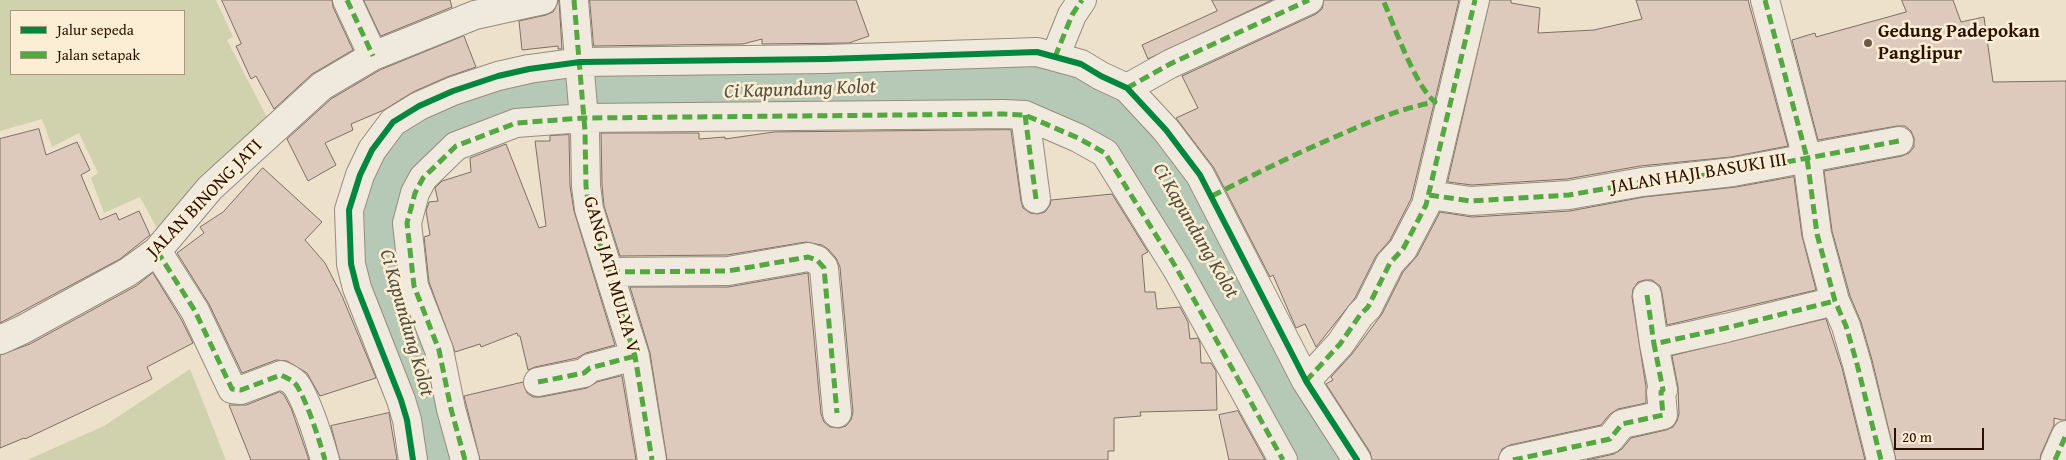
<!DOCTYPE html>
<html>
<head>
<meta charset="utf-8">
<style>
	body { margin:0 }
	#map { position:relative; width:2066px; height:460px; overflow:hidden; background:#ede1cb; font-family:"Gentium Book Plus",serif }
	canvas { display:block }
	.legend { position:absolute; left:10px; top:10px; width:175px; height:65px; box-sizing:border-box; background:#fceed4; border:1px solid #a9967f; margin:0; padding:6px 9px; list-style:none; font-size:15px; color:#2c1100 }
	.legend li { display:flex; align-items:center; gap:10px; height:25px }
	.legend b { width:25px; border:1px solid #a9967f }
	.scale { position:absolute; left:1894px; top:428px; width:90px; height:22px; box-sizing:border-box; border:2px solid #2c1100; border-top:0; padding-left:6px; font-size:15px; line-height:18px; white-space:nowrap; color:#2c1100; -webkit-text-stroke:4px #fceed4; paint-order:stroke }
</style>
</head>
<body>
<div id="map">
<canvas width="2066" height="460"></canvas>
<ul class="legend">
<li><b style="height:6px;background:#00873e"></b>Jalur sepeda</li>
<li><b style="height:6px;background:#54a840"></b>Jalan setapak</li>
</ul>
<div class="scale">20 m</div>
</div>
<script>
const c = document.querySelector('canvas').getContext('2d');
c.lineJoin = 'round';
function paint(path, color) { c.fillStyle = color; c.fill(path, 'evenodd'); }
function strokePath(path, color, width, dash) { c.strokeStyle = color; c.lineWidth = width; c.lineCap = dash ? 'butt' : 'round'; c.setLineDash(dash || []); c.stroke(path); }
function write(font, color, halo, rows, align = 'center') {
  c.font = font + ' "Gentium Book Plus",serif'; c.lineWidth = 5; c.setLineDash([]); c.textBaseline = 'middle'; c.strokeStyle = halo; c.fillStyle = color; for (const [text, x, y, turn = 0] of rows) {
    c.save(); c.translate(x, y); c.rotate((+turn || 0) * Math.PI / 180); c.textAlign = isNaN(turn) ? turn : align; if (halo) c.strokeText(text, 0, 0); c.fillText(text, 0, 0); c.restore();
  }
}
const green = new Path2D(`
	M0,0H216L233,37L227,40L270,123L159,232L140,197L104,213L91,178L98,173L79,133L52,147L42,119L0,131ZM11,11H184V74H11Z
	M190,369L226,460H27L104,426Z`);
const river = new Path2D(`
	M443,460L438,428L400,312L382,240L386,194L416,150L449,122L509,98L958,84L1047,83L1110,109L1161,166L1323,460`);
const building = new Path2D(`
	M222,0H332L333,7L353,50L312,74L274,109L256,76L251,79L236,46L241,44Z
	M364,0H450L452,7L381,36Z
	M559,0L562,49H558V46L522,50L519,21L546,15L553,12Z
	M590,0H856L869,36L849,43L762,44V39L743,44L594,46Z
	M1212,0H1272L1148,59L1142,45L1217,11Z
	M1324,0H1459L1411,199L1390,240L1376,256L1355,298L1316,347L1305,324L1296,328L1273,275L1270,277L1214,168L1176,118L1198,108L1182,76L1316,14L1322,9Z
	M1490,0H1511V3L1540,8L1538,33L1594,30L1642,19L1636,0H1748L1788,146L1731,157L1640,166L1567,179L1472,185L1448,182Z
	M1902,0H1953L1961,22L1984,17L1993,82L2066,81V420H2062L2054,418V425L2041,454L2040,460H1896L1872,360L1861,322L1850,296L1832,231L1824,171L1902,156L1909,153L1914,147V138L1911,131L1905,126H1897L1818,140L1792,40L1815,33L1816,37L1906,12Z
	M464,36L476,67L447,77L413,92L384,110L351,124L353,130L325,143L336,165L308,181L287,139L331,99L380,70Z
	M39,129L46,155L77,142L90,170L81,175L100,220L116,213L119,220L139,211L150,235L120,259L0,323V139Z
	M1011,130L1021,201L1023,208L1030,213L1038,214L1045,212L1050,205L1051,200L1112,194L1148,252L1142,255L1145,292H1155L1157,309L1180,307L1188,322L1190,339L1198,338L1200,343L1201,363H1211L1216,371L1217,410L1140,412L1141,416L1114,418V451H1108V460H667L650,353L630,287H728L808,273L821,414L824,422L830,427L839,428L846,426L851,420L853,412L840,267L836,258L828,249L822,245L806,242L727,255L620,256L604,206L602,185L601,133H699V139L725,137V139L774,132Z
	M569,135L570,186L574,211L615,345L586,353L577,358L535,367L528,370L520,336H518L517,333L481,347L480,344L455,352L429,282L424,237L430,235L426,211L429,202L438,201L435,188L442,181L471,172L470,158L506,144L539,228L546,226L535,141H550V136Z
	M263,168L322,222L305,240L325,263L342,296L376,378L320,396L307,373L287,361L276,360L242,373L209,304L177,253L204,233L200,227L223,212Z
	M1794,177L1802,236L1816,290L1667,325L1662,293L1660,286L1652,280H1645L1638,282L1633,289L1632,297L1646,387V403L1618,409L1610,414L1601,425L1510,445L1502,449L1498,460H1372L1370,452L1326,384L1333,380L1331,377L1352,354L1382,314L1403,272L1417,256L1440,212L1472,217L1570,211L1644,197L1736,187Z
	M153,273L181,319L193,343L147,367L152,379L25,439L24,438L0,448V355L30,344L136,286Z
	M1826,319L1842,368L1865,460H1587L1614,454L1622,449L1631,438L1666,430L1673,427L1677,421L1679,414L1678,387L1672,356Z
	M622,376L636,460H480L464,396L523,382L527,393L533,397H541L587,388L597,382Z
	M280,392L284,395L291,408L309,460H251L229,405H246Z
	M1238,411L1265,460H1229L1219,415Z
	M389,413L397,460H340L331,426Z`);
const minor = new Path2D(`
	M347,0L373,56
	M574,0L585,131L586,186L589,209L635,356L652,460
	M1765,0L1807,158L1817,234L1835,301L1846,326L1857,364L1881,460
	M1055,57L1072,15L1082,0
	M1127,88L1170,64L1309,0
	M1025,115L1036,199
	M1429,195L1471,201L1569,195L1642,182L1733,172L1899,141
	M157,251L195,311L232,389L241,390L281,375C287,378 293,380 297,386C308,404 319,439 325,460
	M610,272L728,271L808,257L817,260L824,268L837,413
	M1647,295L1654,344
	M0,340L22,330L128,272L157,251L210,188L322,86L373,56L475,15L543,0
	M1306,381L1340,344L1360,315L1368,307L1390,263L1403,249L1426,205L1475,0
	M538,382L584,373L590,368L635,356
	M413,460L407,420L401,400L357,288L351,264L349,210L360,175L372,150L393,122L419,106L453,91L498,76L529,69L580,62L826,59L1037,52L1081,64L1101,76L1127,88L1166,130L1200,175L1306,381L1357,460
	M465,460L451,409L439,350L414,286L407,223L415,193L423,178L456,146L516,123L584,118L1003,114L1025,115L1078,138L1105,153L1177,269L1283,460
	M1513,460L1610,439L1622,424L1663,415L1661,392L1663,390L1654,344L1726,328L1835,301
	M2055,460L2066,435`);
const quiet = new Path2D(`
	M347,0L373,56
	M574,0L585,131L586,186L589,209L635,356L652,460
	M1765,0L1807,158L1817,234L1835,301L1846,326L1857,364L1881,460
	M1055,57L1072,15L1082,0
	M1127,88L1170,64L1309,0
	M1025,115L1036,199
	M1429,195L1471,201L1569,195L1642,182L1733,172L1899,141
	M1212,196C1255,174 1299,152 1344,133C1373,120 1403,108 1435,102C1415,86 1394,25 1383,0
	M157,251L195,311L232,389L241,390L281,375C287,378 293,380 297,386C308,404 319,439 325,460
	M610,272L728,271L808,257L817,260L824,268L837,413
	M1647,295L1654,344
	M1306,381L1340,344L1360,315L1368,307L1390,263L1403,249L1426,205L1475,0
	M538,382L584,373L590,368L635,356
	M465,460L451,409L439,350L414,286L407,223L415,193L423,178L456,146L516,123L584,118L1003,114L1025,115L1078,138L1105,153L1177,269L1283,460
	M1513,460L1610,439L1622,424L1663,415L1661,392L1663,390L1654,344L1726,328L1835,301
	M2055,460L2066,435`);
const cycleway = new Path2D(`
	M413,460L407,420L401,400L357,288L351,264L349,210L360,175L372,150L393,122L419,106L453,91L498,76L529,69L580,62L826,59L1037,52L1081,64L1101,76L1127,88L1166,130L1200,175L1306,381L1357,460`);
const markers = [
	[1868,43,5,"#705a47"]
];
const poiNames = [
	["Gedung Padepokan",1878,32],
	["Panglipur",1878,54]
];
const streetNames = [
	["JALAN HAJI BASUKI III",1699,174,-9],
	["JALAN BINONG JATI",205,199,-46],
	["GANG JATI MULYA V",611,275,74]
];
const waterNames = [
	["Ci Kapundung Kolot",800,90,-2],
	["Ci Kapundung Kolot",1195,231,60],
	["Ci Kapundung Kolot",406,323,74]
];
paint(green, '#d0d2ad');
strokePath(river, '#b6c9b7', 54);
paint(building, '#ddcabc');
strokePath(building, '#7b7063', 1);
strokePath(minor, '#978c7e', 30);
strokePath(minor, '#efe9de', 28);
strokePath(quiet, '#54a840', 5, [10, 5]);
strokePath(cycleway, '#00873e', 6);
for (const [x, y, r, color] of markers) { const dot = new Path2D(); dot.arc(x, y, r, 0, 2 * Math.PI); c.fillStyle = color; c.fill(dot); strokePath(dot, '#fceed4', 2); }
write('bold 19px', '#2c1100', '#fceed4', poiNames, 'left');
write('19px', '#2c1100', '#fceed4', streetNames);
write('italic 20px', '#544e3d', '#fceed4', waterNames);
</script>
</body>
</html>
